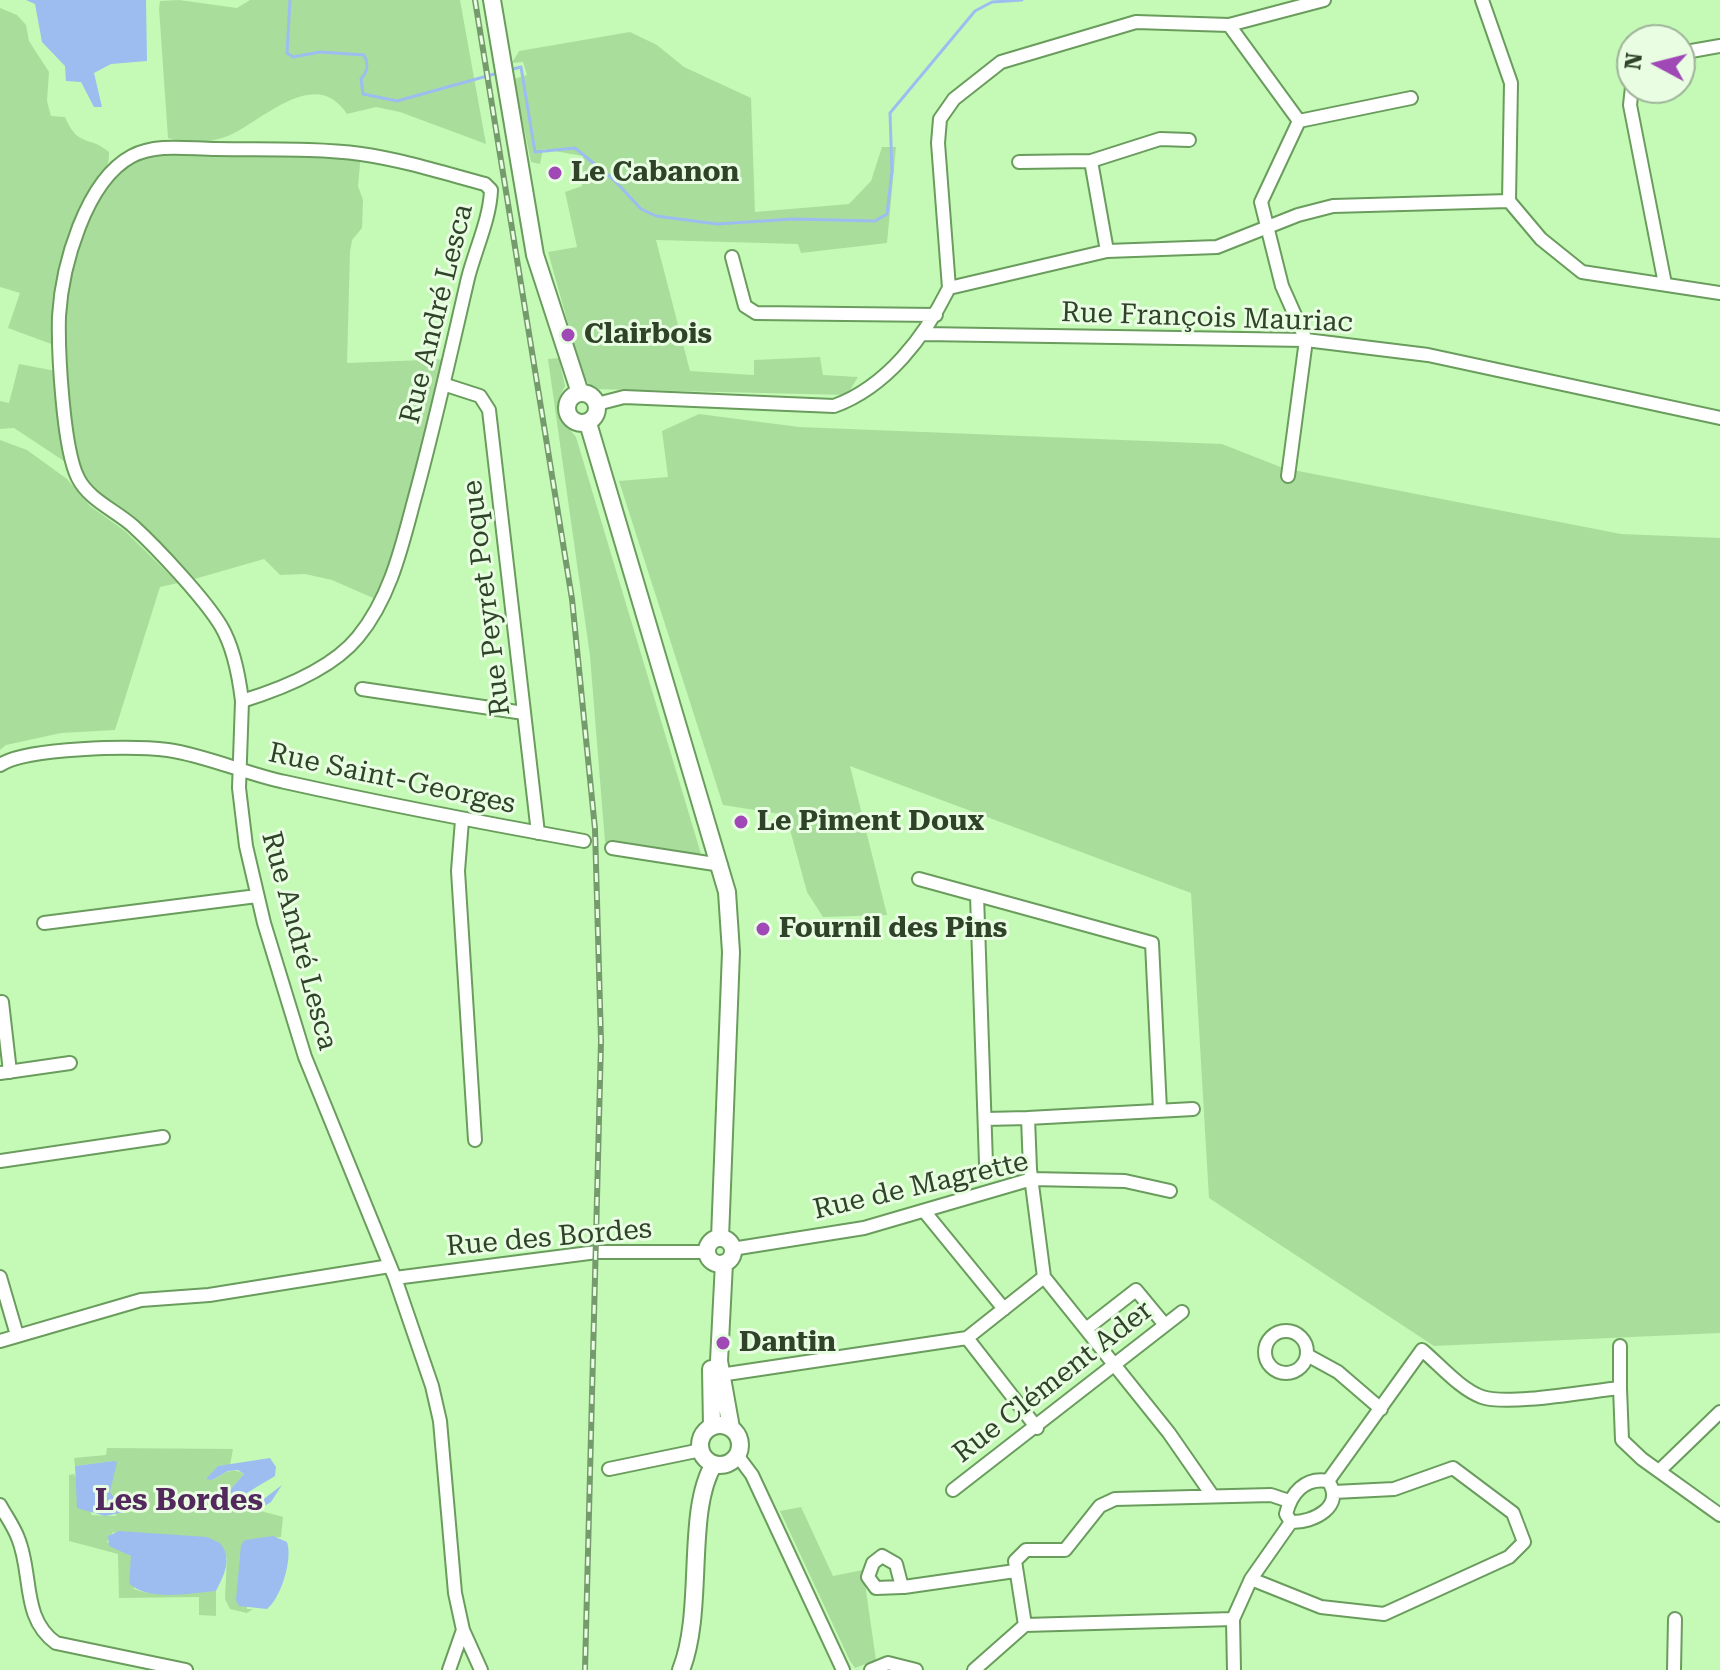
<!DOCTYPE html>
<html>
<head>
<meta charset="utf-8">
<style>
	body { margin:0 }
	#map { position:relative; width:1720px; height:1670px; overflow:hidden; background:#c4fab6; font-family:"Roboto Serif",serif }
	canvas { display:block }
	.north { position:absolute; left:1616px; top:24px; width:80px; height:80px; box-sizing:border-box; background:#e8fde2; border:2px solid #9eb398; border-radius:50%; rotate:277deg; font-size:22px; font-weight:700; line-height:32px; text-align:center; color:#2e4328 }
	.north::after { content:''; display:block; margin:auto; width:28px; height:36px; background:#a049b6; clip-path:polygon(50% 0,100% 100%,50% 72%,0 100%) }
</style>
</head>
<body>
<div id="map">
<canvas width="1720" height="1670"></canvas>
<div class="north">N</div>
</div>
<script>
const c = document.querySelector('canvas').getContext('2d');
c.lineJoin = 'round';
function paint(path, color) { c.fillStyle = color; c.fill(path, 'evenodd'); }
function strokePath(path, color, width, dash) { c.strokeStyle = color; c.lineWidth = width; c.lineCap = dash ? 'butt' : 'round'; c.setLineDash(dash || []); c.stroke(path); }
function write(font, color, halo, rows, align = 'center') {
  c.font = font + ' "Roboto Serif",serif'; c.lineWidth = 6; c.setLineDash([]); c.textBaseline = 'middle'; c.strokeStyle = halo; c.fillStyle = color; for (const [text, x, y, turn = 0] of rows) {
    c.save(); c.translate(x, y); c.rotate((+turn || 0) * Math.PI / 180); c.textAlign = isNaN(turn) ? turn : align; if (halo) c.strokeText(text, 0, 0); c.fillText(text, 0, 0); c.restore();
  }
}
const green = new Path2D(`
	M179,0L237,8L250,0H460L486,144L400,112L376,107L347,114C314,63 259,125 225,137C210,143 182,143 168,138L159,8L160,1Z
	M0,8L17,15L26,25L29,41L49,72L47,101L51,116L65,117C78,148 89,135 109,152C110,172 96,179 88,195C63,239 52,295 54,345L8,328L20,293L0,287Z
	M630,32L657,45L684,67L751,98L755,212L849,204L871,181L882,147H896L887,243L801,253L798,244L656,240L690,371L754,375V360L820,357L823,375L858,377L847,395L593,389L583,377L548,252L577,247L565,192L582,186L583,156L543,149L540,164L531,162L514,79L527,75L523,62L512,63L519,51Z
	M142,152L361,154L358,186L363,200L362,228L352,240L350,252L347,363L450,359L380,601L332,580L305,574L280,575L264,559L184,582L77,477L58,349L73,242L111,174Z
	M559,358L565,386L559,398L560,418L576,437L701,854L605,842L590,656L548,359Z
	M19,364L56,371L70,465L14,428L0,429V401L9,403Z
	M699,414L799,427L1222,444L1283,468L1621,534L1720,538V1333L1434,1346L1209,1198L1191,893L850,766L887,915L823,917L807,892L786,815L723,805L619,481L668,477L662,431Z
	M0,440L27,450L67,479L90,506L125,531L178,583L160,587L115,730L61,733L6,745L0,750Z
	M107,1448L233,1449L230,1465L218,1466L212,1480C223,1474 232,1466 244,1474L230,1490L235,1504L283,1517L281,1537L246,1540L247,1609H253L247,1613L230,1609L225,1599L227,1557L113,1532L107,1542L131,1556L134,1589L147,1593L216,1591V1616L199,1615V1597L119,1598L118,1554L69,1541V1475L74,1474L92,1515L116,1516L110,1492L113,1461L75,1466L74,1458L106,1455Z
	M801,1507L833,1576L863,1570L876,1660L855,1668L850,1661L780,1511Z`);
const water = new Path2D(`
	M26,0H146L147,61L111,64L94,73L102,107H94L81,82L66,81L65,66L42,42L35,4Z
	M270,1458L276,1467L275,1476L245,1494V1499L248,1502L265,1498L282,1485L271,1502L257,1511L228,1503L230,1490L244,1474L238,1470L228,1471L212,1480L206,1479L218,1466Z
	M113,1461L117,1462L110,1492L124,1512L105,1516L77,1508L75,1466Z
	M119,1531L207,1537L220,1543C233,1559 224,1575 216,1591C191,1593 147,1602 129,1583L131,1556L109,1546L108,1536Z
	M273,1536L287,1542C293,1559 281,1598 267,1609L239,1606L236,1600L241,1545L245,1540Z`);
const stream = new Path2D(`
	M290,0L287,53L293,57L320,52L364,55C369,64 368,71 361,79L363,94L397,101L498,73
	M509,70L521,67L535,152L575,148L615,181L641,209L656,216L717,224L793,219L875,221L887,214L892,171L890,113L975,11L992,2L1022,0`);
const minor = new Path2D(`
	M1482,0L1511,83L1509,201
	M1229,25L1299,121L1261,202L1282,286L1306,340L1288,476
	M1680,53L1720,46
	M1632,87L1630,105L1665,284
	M1299,121L1411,98
	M1091,161L1107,251
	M1019,162L1091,161L1160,139L1189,140
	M732,257L745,306L756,313L936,315
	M949,288L938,143L940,119L954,99L1001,62L1136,22L1229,25L1324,0
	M924,334L1306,340L1428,355L1720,418
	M446,385L480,396L489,410L538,833
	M597,404L624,397L834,406C887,387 925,336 949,288L1107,251L1217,247L1298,215L1333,206L1509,201L1541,239L1582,272L1720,293
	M362,689L524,713
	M242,701C239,676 234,648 221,626C204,598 157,548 133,526C115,510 89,500 78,478C63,449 58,351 59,316C62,267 85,181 132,156C157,143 189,149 216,149C264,150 314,148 361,154C403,160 444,173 485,184L491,190C490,219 475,250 468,278C451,351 435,424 415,497C402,545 391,597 358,637C332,669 281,689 242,701L239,788L246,846L264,923L305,1057L395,1278L432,1386L440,1421L455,1593L463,1630L449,1670
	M0,765C27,747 134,746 168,750C208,756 246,774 285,782C384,804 484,823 584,841
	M462,820L458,871L475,1140
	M612,848L721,865
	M919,879L1152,943L1160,1110
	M977,895L986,1164
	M44,923L257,896
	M2,1002L10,1072
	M0,1073L70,1063
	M1028,1118L1193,1109
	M985,1119L1028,1118L1030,1169L1044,1277L1169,1433L1212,1495
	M0,1161L163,1137
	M924,1211L1004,1309
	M732,1249L864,1228L1032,1179L1125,1181L1170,1191
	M0,1277L17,1335
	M395,1278L597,1252H707
	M1086,1329L1136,1290L1165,1325
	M1265 1352a21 21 0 1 1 42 0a21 21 0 1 1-42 0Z
	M967,1338L1037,1428
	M0,1341L141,1300L209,1295L390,1266
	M1620,1346V1388
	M1307,1355L1338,1372L1381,1409
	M720,1375L967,1338L1044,1277
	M737,1455L752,1475L843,1670
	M609,1469L701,1450
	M1659,1471L1720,1412
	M1328,1481L1422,1350C1440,1365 1460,1389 1482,1397C1508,1406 1589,1391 1620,1388L1622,1440L1642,1459L1720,1515
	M1328,1481C1346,1506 1313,1523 1291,1522L1286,1514C1291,1493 1305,1477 1328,1481Z
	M953,1490L1182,1312
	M0,1505C6,1516 14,1527 18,1538C33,1574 21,1618 56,1643L186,1670
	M1251,1579L1321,1607L1384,1614L1509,1557L1524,1542L1513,1513L1453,1468L1394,1489L1334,1492
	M902,1587L896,1564L882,1556L873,1563L868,1577L876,1588L902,1587H904L1015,1571
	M1025,1625L1015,1561L1026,1550H1065L1100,1506L1115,1499L1271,1495L1289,1501
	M463,1630L481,1670
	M871,1670L888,1663L916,1670
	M974,1670L1025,1625L1233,1619
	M1234,1670L1233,1619L1251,1579L1291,1522
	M1674,1670L1675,1619`);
const major = new Path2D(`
	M492,0L535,255L580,393
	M567 408a15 15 0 1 1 30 0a15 15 0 1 1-30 0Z
	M588,423L727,892L731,952L720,1238
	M707 1251a13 13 0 1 1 26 0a13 13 0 1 1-26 0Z
	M724,1263L719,1361L731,1428
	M711,1369L712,1427
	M700 1445a20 20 0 1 1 40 0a20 20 0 1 1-40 0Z
	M681,1670C705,1610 685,1511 714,1464`);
const rail = new Path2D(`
	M475,0L572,599L595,829L601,1041L585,1670`);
const markers = [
	[555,173,8,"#a049b6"],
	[568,335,8,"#a049b6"],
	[741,822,8,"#a049b6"],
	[763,929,8,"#a049b6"],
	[723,1343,8,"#a049b6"]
];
const poiNames = [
	["Le Cabanon",571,173],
	["Clairbois",584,335],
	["Le Piment Doux",757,822],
	["Fournil des Pins",779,929],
	["Dantin",739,1343]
];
const streetNames = [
	["Rue André Lesca",437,314,-76],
	["Rue François Mauriac",1207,318,2],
	["Rue Peyret Poque",487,598,-97],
	["Rue Saint-Georges",392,779,12],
	["Rue André Lesca",299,941,75],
	["Rue de Magrette",921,1186,-13],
	["Rue des Bordes",549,1238,-5],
	["Rue Clément Ader",1053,1382,-38]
];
const neighbourhoodNames = [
	["Les Bordes",179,1501]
];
paint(green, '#a9dd9b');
paint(water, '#9dbdf0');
strokePath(stream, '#9dbdf0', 3);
strokePath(minor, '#6a9c5d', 16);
strokePath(major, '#6a9c5d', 20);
strokePath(minor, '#fff', 12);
strokePath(major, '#fff', 16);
strokePath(rail, '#759a6b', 6);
strokePath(rail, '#e8fde2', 3, [9]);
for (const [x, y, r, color] of markers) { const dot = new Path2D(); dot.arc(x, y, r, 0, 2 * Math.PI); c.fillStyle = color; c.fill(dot); strokePath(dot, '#e8fde2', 3); }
write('bold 28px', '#2e4328', '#e8fde2', poiNames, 'left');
write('28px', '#2e4328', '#e8fde2', streetNames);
write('bold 30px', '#52285d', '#e8fde2', neighbourhoodNames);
</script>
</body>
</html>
